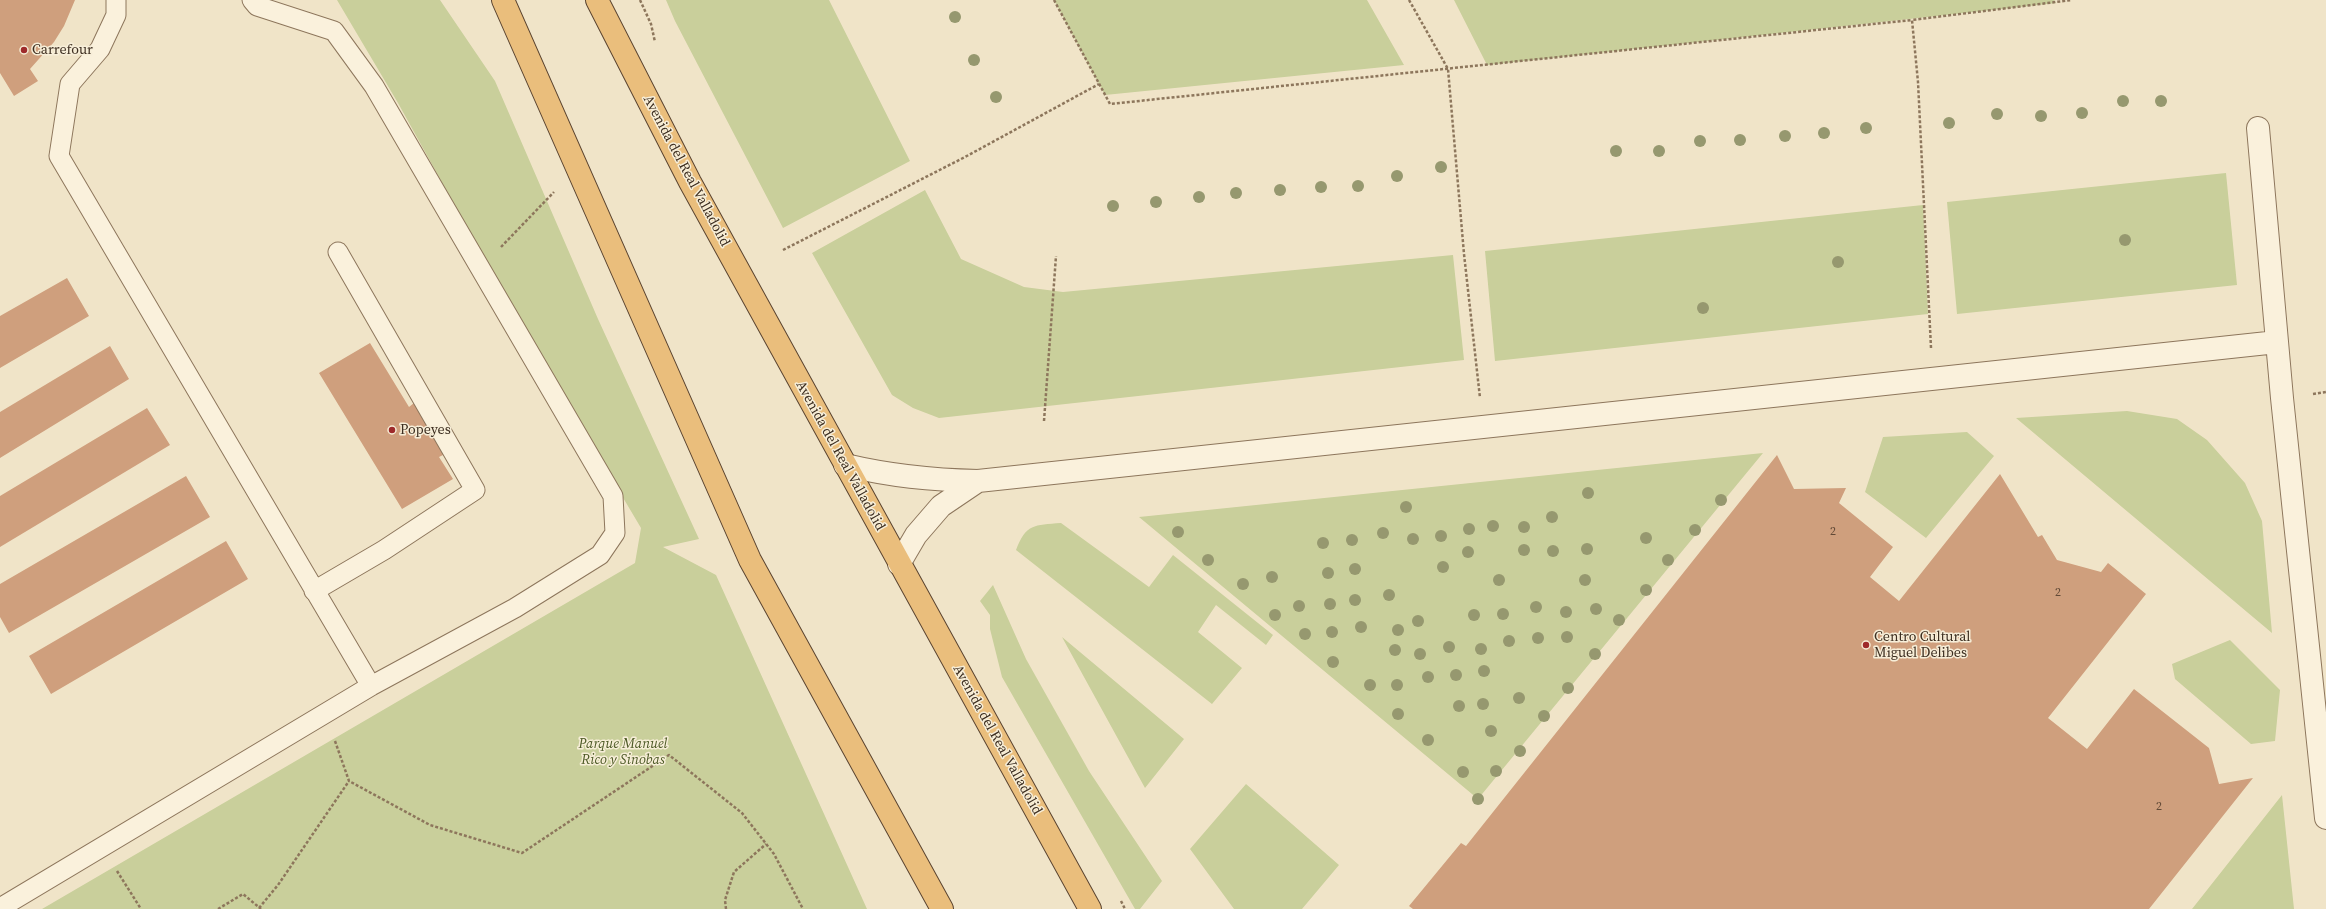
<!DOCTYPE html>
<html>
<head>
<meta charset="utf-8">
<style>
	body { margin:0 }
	canvas { display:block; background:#f0e4c8 }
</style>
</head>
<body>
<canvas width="2326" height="909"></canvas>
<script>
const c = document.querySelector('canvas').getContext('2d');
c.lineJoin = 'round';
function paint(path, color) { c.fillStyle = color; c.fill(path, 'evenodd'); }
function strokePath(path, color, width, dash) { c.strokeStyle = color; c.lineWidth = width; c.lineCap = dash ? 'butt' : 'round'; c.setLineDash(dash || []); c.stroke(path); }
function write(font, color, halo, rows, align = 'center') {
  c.font = font + ' "Source Serif 4",serif'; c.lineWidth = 3; c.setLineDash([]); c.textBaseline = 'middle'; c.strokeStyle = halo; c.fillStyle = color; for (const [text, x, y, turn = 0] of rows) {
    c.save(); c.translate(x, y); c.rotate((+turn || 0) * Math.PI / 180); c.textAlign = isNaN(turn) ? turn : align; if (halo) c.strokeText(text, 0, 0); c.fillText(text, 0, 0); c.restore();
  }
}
const green = new Path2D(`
	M337,0H440L495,81L598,319L699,539L663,547L716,575L867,909H42L635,563L641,528L523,329L398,103Z
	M666,0H829L910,161L783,228L675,21Z
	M1054,0H1367L1404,65L1105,95Z
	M1454,0H2054L2056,3L1487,65Z
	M2226,173L2237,285L1957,314L1947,202Z
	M925,190L961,259L1024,287L1063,292L1453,255L1464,360L939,418L913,408L892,395L812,253Z
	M1923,205L1928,314L1495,361L1485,251Z
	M2127,411L2177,419L2207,440L2245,483L2262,521L2272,633L2016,418Z
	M1967,432L1994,456L1926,538L1865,492L1883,437Z
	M1763,453L1478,799L1139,517Z
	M1061,523L1149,587L1173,555L1273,635L1266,645L1216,605L1198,632L1242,668L1212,704L1016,550C1026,524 1034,525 1061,523Z
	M993,585L1026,659L1089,771L1162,881L1140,909H1135L1002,677L990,629V615L980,601Z
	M1062,637L1184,739L1145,788Z
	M2230,640L2280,690L2275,741L2251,744L2175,679L2172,664Z
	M1246,784L1339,865L1302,909H1234L1190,849Z
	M2282,795L2294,909H2192Z`);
const building = new Path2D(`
	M0,0H75L64,26L54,42L30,69L38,81L14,96L0,73Z
	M67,278L89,316L0,368V316Z
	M370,343L409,407L414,403L445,454L439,457L453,479L402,509L319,373Z
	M110,346L129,379L0,458V412Z
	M147,408L170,445L0,547V496Z
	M1777,455L1794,489L1846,488L1839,503L1893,547L1870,577L1899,601L2000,474L2038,537L2042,535L2057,560L2101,572L2108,563L2146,594L2048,718L2087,749L2134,689L2209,748L2219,784L2253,778L2149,909H1413L1409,906L1461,843L1466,846Z
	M186,476L210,517L9,633L0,617V584Z
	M226,541L248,579L51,694L29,656Z`);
const path = new Path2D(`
	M640,0L651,24L655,42
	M1054,0L1110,104L1912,20
	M1409,0L1448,69L1464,254L1480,398
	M501,247L554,192
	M783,250L965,157L1099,84
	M1931,348L1918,82L1912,20L2072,0
	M2313,394L2326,392
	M1044,421L1056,256
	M335,741L349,781L430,825L522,853L669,755L742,813L774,854L803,909
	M117,871L141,909
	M1121,901L1125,909
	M259,908L278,885L349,781
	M218,909L243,894L261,909
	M726,909L725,900L734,872L766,844`);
const service = new Path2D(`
	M116,0V15L100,49L70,84L59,156L371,686
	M314,591L384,550L475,490L338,252
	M0,908L371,686L515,608L600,555L615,533L613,496L374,86L334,31L257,6L252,0`);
const minor = new Path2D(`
	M2258,128L2282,398L2326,818
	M845,465C891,476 930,480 978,481L2277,342
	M899,564L916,535L941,506L978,481`);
const trunk = new Path2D(`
	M503,0L750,560L942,909
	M597,0L690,182L1090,909`);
const trees = [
	[955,17],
	[974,60],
	[996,97],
	[2123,101],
	[2161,101],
	[2082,113],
	[1997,114],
	[2041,116],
	[1949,123],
	[1866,128],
	[1824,133],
	[1785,136],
	[1740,140],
	[1700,141],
	[1616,151],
	[1659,151],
	[1441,167],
	[1397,176],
	[1358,186],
	[1321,187],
	[1280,190],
	[1236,193],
	[1199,197],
	[1156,202],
	[1113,206],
	[2125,240],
	[1838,262],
	[1703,308],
	[1588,493],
	[1721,500],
	[1406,507],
	[1552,517],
	[1493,526],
	[1524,527],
	[1469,529],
	[1695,530],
	[1178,532],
	[1383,533],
	[1441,536],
	[1646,538],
	[1413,539],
	[1352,540],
	[1323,543],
	[1587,549],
	[1524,550],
	[1553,551],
	[1468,552],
	[1208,560],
	[1668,560],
	[1443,567],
	[1355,569],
	[1328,573],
	[1272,577],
	[1499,580],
	[1585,580],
	[1243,584],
	[1646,590],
	[1389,595],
	[1355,600],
	[1330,604],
	[1299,606],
	[1536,607],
	[1596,609],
	[1566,612],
	[1503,614],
	[1275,615],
	[1474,615],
	[1619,620],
	[1418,621],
	[1361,627],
	[1398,630],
	[1332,632],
	[1305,634],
	[1567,637],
	[1538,638],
	[1509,641],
	[1449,647],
	[1481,649],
	[1395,650],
	[1420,654],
	[1595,654],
	[1333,662],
	[1484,671],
	[1456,675],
	[1428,677],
	[1370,685],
	[1397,685],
	[1568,688],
	[1519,698],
	[1483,704],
	[1459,706],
	[1398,714],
	[1544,716],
	[1491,731],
	[1428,740],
	[1520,751],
	[1496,771],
	[1463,772],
	[1478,799]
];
const markers = [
	[24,50,4,"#9e2a2b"],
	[392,430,4,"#9e2a2b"],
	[1866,645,4,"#9e2a2b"]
];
const numberNames = [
	["2",1833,532],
	["2",2058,593],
	["2",2159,807]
];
const poiNames = [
	["Carrefour",32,50],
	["Popeyes",400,430],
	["Centro Cultural",1874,637],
	["Miguel Delibes",1874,653]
];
const streetNames = [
	["Avenida del Real Valladolid",686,171,62],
	["Avenida del Real Valladolid",840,456,61],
	["Avenida del Real Valladolid",997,740,61]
];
const parkNames = [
	["Parque Manuel",623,744],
	["Rico y Sinobas",623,760]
];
paint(green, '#c9cf9b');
paint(building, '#cf9f7d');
strokePath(service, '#8d765c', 21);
strokePath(minor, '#8d765c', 24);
strokePath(trunk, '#5b4430', 24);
strokePath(path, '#8d765c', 2.5, [3, 2]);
strokePath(service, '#faf1dc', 19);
strokePath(minor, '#faf1dc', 22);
strokePath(trunk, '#eabe7c', 22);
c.fillStyle = '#96986f';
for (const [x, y] of trees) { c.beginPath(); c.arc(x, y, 6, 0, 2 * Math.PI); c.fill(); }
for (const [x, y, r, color] of markers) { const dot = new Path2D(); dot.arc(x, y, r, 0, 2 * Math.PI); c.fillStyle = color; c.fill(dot); strokePath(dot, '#f7eed8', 1.5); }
write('12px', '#624a37', null, numberNames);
write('14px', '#3d2e20', '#f7eed8', poiNames, 'left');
write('14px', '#3d2e20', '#f7eed8', streetNames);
write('italic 14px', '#4d5a26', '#f7eed8', parkNames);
</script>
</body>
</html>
